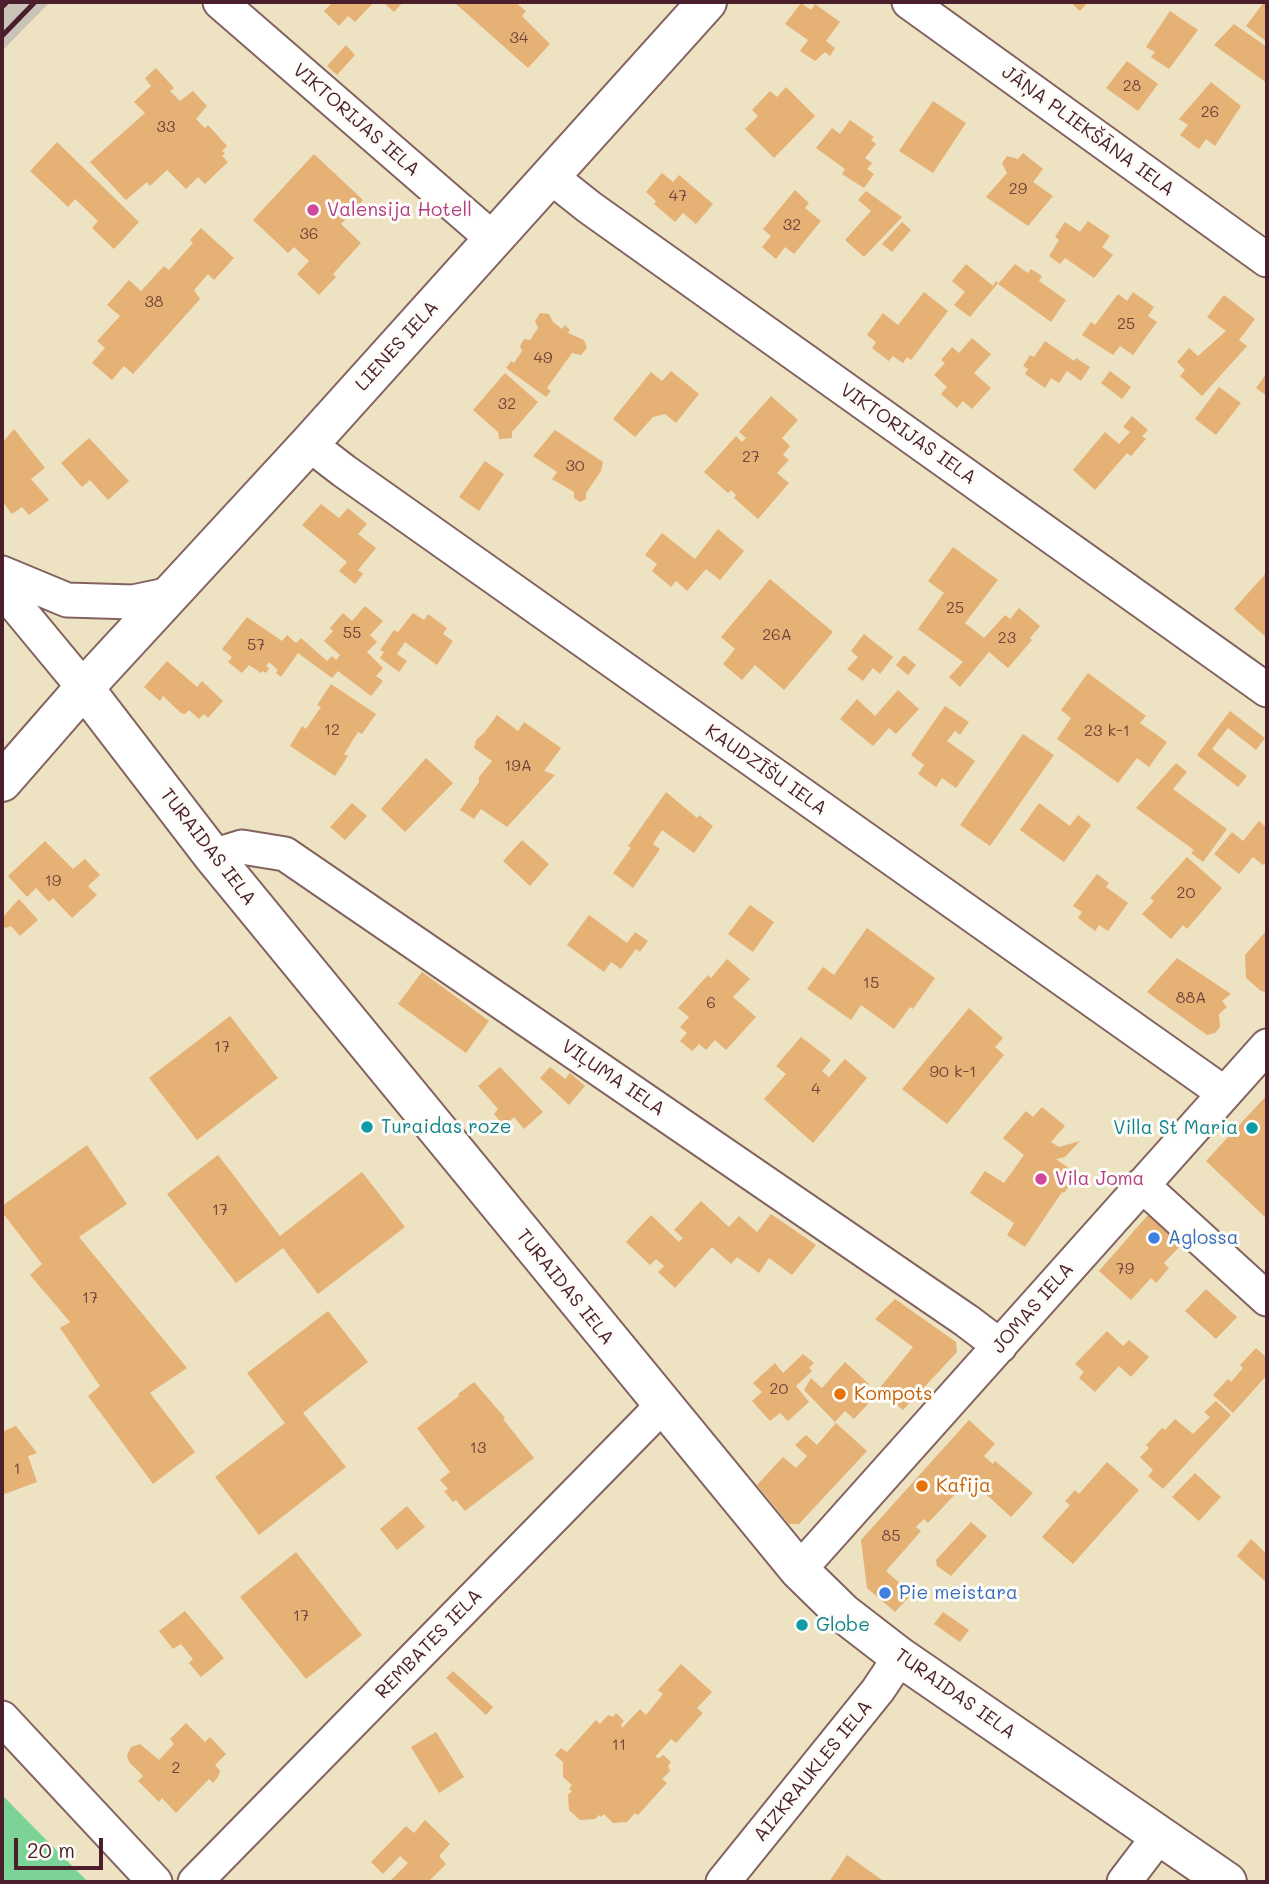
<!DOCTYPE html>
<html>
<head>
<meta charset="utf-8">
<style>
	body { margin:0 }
	#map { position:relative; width:1269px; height:1884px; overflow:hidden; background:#ede2c2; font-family:Mali,sans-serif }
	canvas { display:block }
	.frame { position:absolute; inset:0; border:4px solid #4a1f2b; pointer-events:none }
	.scale { position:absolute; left:14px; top:1838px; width:89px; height:32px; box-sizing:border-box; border:4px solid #4a1f2b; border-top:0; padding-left:9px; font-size:21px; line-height:24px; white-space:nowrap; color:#4a1f2b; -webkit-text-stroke:5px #fdfcf7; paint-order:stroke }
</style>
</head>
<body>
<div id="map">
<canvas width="1269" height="1884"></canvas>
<div class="frame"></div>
<div class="scale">20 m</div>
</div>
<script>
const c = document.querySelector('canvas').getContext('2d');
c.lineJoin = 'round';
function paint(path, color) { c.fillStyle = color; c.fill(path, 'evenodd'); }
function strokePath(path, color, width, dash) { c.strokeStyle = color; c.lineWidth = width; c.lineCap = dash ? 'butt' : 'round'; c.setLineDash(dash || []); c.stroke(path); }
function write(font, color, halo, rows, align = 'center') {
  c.font = font + ' Mali,sans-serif'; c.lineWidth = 6; c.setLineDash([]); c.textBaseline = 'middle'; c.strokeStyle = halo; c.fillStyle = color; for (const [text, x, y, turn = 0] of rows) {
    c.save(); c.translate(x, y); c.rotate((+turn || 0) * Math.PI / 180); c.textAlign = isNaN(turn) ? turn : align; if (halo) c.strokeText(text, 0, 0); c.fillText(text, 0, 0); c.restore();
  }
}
const industrial = new Path2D(`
	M2,2H50L2,51Z`);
const green = new Path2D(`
	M2,1795L86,1880L89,1882H2Z`);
const building = new Path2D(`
	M333,2H374L355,22L348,16L339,26L324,11Z
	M383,2H403L394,12Z
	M458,2H515L526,11L522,16L550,44L528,68L456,4Z
	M1070,2H1088L1080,11Z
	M1264,2H1267V42L1246,26Z
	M801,3L811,10L815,4L840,22L826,41L835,48L830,56L825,52L815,61L800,51L808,40L785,24Z
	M1170,11L1198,30L1169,69L1151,57L1155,52L1146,47Z
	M1234,24L1267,47V83L1214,45Z
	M346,45L355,55L337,75L327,66Z
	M1127,61L1158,84L1138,111L1106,88Z
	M156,68L174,88L170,91L180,101L193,91L207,106L196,119L205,128L208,125L227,146L222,151L225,153L222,156L228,162L205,184L198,177L186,189L167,170L150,186L147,182L126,200L90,162L145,113L134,102L151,86L145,78Z
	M1211,82L1241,106L1215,146L1206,139L1199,149L1180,135L1188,125L1179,119Z
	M786,87L815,116L774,158L745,129L758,116L752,110L770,91L777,97Z
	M933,101L966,123L933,173L899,151Z
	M850,120L874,137L871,140L876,144L865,158L872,163L867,169L874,174L864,188L842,174L845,169L816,148L832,128L840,134Z
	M57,142L139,222L114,249L92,228L98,221L75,199L68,207L30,171Z
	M1023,153L1043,169L1033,182L1053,196L1028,226L986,197L1007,173L1002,163L1007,156L1018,159Z
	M314,154L363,200L341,224L361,243L333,274L336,277L319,295L297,274L309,261L294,247L288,253L253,220Z
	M662,173L673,182L679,175L713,204L696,224L683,213L675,222L654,204L656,201L646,192Z
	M795,190L809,203L805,208L821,221L794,254L785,247L776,259L762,247L771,236L763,229Z
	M866,191L902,217L864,257L845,240L871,211L858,200Z
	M1088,221L1110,236L1102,247L1113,255L1094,278L1065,258L1060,264L1049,256L1059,240L1055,237L1065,222L1080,232Z
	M902,222L911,230L892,252L882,244Z
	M201,228L234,258L214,280L208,274L194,290L200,299L133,374L124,366L112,380L92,363L105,348L97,341L120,316L107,305L129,280L141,291L164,266L169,270L193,243L190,240Z
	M966,264L993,286L996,281L998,283L970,317L954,305L965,292L952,281Z
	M1015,264L1028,273L1031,269L1042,276L1039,281L1066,300L1051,322L998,284Z
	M924,292L948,311L911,360L907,357L903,363L893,356L889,361L872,348L876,342L867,335L883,313L898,325Z
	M1133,292L1154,307L1148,316L1157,322L1133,355L1120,346L1113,355L1082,335L1091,322L1095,325L1118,294L1127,301Z
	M1224,295L1255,319L1239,340L1247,346L1202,396L1180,376L1185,370L1177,362L1189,348L1198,356L1226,331L1207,317Z
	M540,313L549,314L553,322L562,329L565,325L570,330L568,333L584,340L587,348L581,355L572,353L547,388L551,391L546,397L506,368L511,361L514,363L522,351L520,346L524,339L530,340L538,328L535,321Z
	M972,338L991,354L974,373L991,388L972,409L963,401L957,408L941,394L947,387L934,375L945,363L941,360L952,347L959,353Z
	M1045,341L1074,361L1076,358L1090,367L1081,381L1067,371L1059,383L1051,378L1045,388L1025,374L1028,369L1023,366L1030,355L1034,357Z
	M671,371L699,394L676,423L665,414L653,417L635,437L613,419L651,372L662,381Z
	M1110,371L1131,387L1122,399L1101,383Z
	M505,373L538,402L512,432V438L499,439L498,432L473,410Z
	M1267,373V396L1256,388Z
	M1219,387L1241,403L1216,435L1195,419Z
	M771,396L798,420L782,438L790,446L783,455L789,460L777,473L789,483L758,519L734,498L736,495L731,490L728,493L704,472L736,436L742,442L746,438L739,432Z
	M1132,416L1148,430L1142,436L1146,439L1131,456L1127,453L1095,490L1073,470L1105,432L1119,444L1130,432L1123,427Z
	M14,429L45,468L31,479L49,500L29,515L22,507L12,514L2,501V443Z
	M555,430L603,462L601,471L586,493V499L580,502L574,498V492L552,479L557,472L533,456Z
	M89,438L129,481L108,500L90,480L82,487L61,463Z
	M485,461L504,474L479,511L459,497Z
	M321,504L339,518L348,508L367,524L358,534L376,548L358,570L363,574L355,584L339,571L347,562L302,525Z
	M718,529L744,551L720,580L706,569L687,591L676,581L671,587L652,571L657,564L645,555L662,533L695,559Z
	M953,547L998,580L965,623L984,638L1005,615L1010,619L1019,608L1040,626L1030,638L1032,640L1008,668L989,652L960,687L949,677L963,662L918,629L944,593L928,581Z
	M1267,572V638L1234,609Z
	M770,579L833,632L784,690L755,665L742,680L723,664L735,649L721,637Z
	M365,606L383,621L370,635L377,642L367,652L383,668L376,676L383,681L371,696L338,671L332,678L298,653L281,677L276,673L278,670L269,662L266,666L269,668L266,673L263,671L261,673L249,665L242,673L228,662L232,657L222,649L247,617L282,641L287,635L296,643L301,638L327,661L332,656L336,660L340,655L324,641L333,631L330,628L343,613L352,621Z
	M413,613L424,620L428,614L447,628L443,634L453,641L437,665L405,642L397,654L407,661L399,672L380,658L384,652L380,650L394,630L398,632Z
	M864,634L893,657L880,674L873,668L863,681L847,669L858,657L851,651Z
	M904,655L916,665L908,675L896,665Z
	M167,661L197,687L202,681L223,701L208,718L204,714L199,719L189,710L185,714L181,713L163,696L160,701L144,687Z
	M1088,673L1146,716L1140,723L1167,742L1149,767L1137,758L1118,783L1057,739L1071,718L1061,710Z
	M331,684L376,714L362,734L358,732L344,754L348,756L335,776L290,746L302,726L306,729L321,707L317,705Z
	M898,690L919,709L896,734L889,728L873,746L840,719L857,699L875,716Z
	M945,706L969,722L960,735L955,731L947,741L975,761L956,788L942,778L936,787L918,774L924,765L911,755Z
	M1230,711L1265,738L1256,750L1228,728L1212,749L1247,776L1238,787L1197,755Z
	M497,715L518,731L524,722L561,748L544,771L555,775L507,827L481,809L474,819L460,810L479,782V777L492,761L474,748L476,740L484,733Z
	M1023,734L1054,755L990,846L960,825Z
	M426,758L453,783L405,832L381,809Z
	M1176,763L1187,772L1173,789L1227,829L1203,862L1191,853L1194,850L1136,808Z
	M666,792L697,818L699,815L713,826L694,853L662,830L653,844L660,849L633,888L613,873L631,848L628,846Z
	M352,803L367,816L345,840L330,827Z
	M1039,803L1070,826L1078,815L1091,825L1064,862L1020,830Z
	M1259,821L1267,828L1265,841L1267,861L1263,865L1253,857L1239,874L1214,854L1232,832L1243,841Z
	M522,840L549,864L530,886L503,861Z
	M45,841L73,869L85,859L100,875L88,886L97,895L72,918L53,898L49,902L36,888L27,897L8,876Z
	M1187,857L1222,888L1187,929L1183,925L1171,939L1142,914L1154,901L1150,898Z
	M1097,874L1109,883L1106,887L1128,903L1108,931L1099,925L1095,931L1078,918L1082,912L1073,906Z
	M19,899L38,920L20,936L11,926L5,928L2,924V918Z
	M750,905L774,922L753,952L728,934Z
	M589,915L627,943L635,932L648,941L640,952L636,949L621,969L611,962L604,972L567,945Z
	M867,928L935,978L913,1009L910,1007L894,1029L861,1005L851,1020L807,989L823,967L834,975Z
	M1267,930V992L1261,991L1246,978L1245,955Z
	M1177,958L1231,994L1222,1001L1227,1007L1219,1014L1220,1027L1215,1033L1207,1035L1147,992Z
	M727,959L750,979L733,997L756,1017L726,1050L715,1040L706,1050L699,1044L692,1051L680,1041L687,1033L680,1027L689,1017L678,1008L708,975L711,978Z
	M422,972L489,1021L466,1053L398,1004Z
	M969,1008L1003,1038L995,1047L1004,1055L947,1124L902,1089Z
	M230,1016L278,1078L197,1140L149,1078Z
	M801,1037L831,1060L822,1071L829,1077L845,1059L867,1078L813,1143L764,1099L786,1074L776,1066Z
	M500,1067L543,1112L524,1129L514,1117L504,1126L494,1114L498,1109L478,1086Z
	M550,1067L565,1079L570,1073L585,1086L569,1105L540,1078Z
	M1267,1095V1219L1206,1161Z
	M1042,1107L1065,1126L1051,1142L1059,1147L1080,1141L1065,1157L1056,1159L1077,1174L1064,1193L1062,1192L1025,1247L1007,1235L1014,1223L970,1193L985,1171L1004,1183L1024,1155L1003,1138L1026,1111L1033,1117Z
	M87,1145L127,1204L79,1237L187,1368L150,1393L195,1452L153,1484L88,1396L100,1386L60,1328L70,1322L30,1275L42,1264L2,1212V1206Z
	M218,1155L280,1236L362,1172L405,1227L318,1294L283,1248L236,1283L167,1194Z
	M701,1201L729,1227L739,1216L757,1232L771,1214L816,1245L792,1275L769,1258L759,1273L737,1257L731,1264L712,1247L675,1288L658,1272L664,1266L656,1259L650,1265L626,1242L651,1215L679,1242L683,1238L674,1230Z
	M1147,1216H1155L1183,1243L1164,1263L1169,1268L1156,1283L1151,1278L1131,1300L1099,1271Z
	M1206,1289L1237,1317L1216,1339L1185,1311Z
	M895,1299L956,1342L957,1352L903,1410L878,1390L913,1347L875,1319Z
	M328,1311L368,1362L303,1413L346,1467L259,1535L215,1477L285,1423L247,1373Z
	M1107,1331L1123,1346L1129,1340L1149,1357L1131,1377L1119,1366L1095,1392L1079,1378L1084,1372L1075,1364Z
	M1256,1348L1267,1358V1375L1233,1413L1213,1395L1228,1379L1231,1382L1243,1368L1240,1365Z
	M803,1354L814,1363L809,1368L812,1371L796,1386L809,1402L788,1421L780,1413L770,1421L752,1401L762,1392L753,1383L775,1363L783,1373Z
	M845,1362L869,1384L859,1395L868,1404L854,1419L845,1411L835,1422L804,1390L811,1378L822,1388Z
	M474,1382L505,1418L503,1419L534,1458L465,1511L456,1500L453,1502L444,1491L448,1489L440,1480L450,1472L417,1428L459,1396L458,1394Z
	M1216,1401L1231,1415L1163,1489L1148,1476L1153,1470L1140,1457L1149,1448L1146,1445L1162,1428L1165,1430L1175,1419L1193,1434L1210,1417L1204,1412Z
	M969,1420L995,1444L984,1456L993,1464L995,1461L1033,1493L1011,1517L979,1488L971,1497L961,1488L928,1523L924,1519L916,1527L921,1531L886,1571L912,1594L895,1612L867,1588L861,1540Z
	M836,1423L867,1451L799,1524H789L757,1485L783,1457L796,1468L807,1456L795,1445L806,1435L817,1445Z
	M16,1426L37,1453L28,1456L37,1482L2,1495V1432Z
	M1107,1462L1139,1490L1073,1564L1042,1537L1070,1505L1065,1501L1067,1499L1075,1490L1079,1494Z
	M1195,1473L1221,1497L1199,1521L1172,1497Z
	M407,1506L425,1527L397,1550L380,1529Z
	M971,1522L987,1536L951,1576L937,1566L936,1560Z
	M1251,1539L1267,1554V1583L1237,1556Z
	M296,1552L362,1635L306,1679L240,1597Z
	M185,1611L224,1658L201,1677L189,1663L193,1659L181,1644L173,1649L159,1631Z
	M943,1612L969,1630L960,1642L934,1624Z
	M681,1664L712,1692L697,1708L703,1713L676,1743L671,1739L655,1757L659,1758L663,1755L671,1762L668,1766L670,1771L662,1779L667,1783L638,1815L635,1813L627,1822L613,1823L604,1814L601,1817L599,1815L595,1819L580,1820L569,1810L568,1795L572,1791L569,1789L572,1785L563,1777V1762L555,1755L561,1748L567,1752L596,1720L600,1724L608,1715L613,1717L616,1713L624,1721L621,1724L622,1728L640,1709L646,1715L663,1694L658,1690Z
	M453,1671L493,1707L486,1715L446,1678Z
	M186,1723L205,1742L210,1737L226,1754L215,1765L220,1771L218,1777L213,1783L209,1779L176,1813L162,1798L159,1802L138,1781L143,1776L129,1762L127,1755L131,1747L140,1744L159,1760L174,1744L170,1739Z
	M436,1732L464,1777L439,1793L411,1747Z
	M425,1820L450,1844L439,1856L446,1864L428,1882H389L408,1863L400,1856L383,1874L371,1862L406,1826L414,1833Z
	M847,1855L882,1880L880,1882H829Z`);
const street = new Path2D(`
	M220,2L493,239
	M909,2L1267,260
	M550,176L589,207L1267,690
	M309,444L344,471L1224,1093
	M2,573L67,600L133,602L171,594
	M2,589L84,688
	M213,856L242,847L285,854L967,1321L1000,1346
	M1142,1185L1267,1299
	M799,1570L1267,1046
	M2,1718L155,1882
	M195,1882L662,1406
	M723,1882L878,1690L900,1657
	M1124,1882L1159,1836`);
const secondary = new Path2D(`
	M84,688L213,856L799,1570L843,1613L900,1657L1227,1882`);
const primary = new Path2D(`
	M2,782L84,688L309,444L707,2`);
const rail = new Path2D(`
	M2,7L7,2
	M2,36L35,2`);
const markers = [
	[313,210,7,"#d1479c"],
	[367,1127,7,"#0f9aa8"],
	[1252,1128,7,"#0f9aa8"],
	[1041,1179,7,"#d1479c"],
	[1154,1238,7,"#3f7fe0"],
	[840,1394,7,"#e8710a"],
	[922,1486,7,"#e8710a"],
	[885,1593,7,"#3f7fe0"],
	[802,1625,7,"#0f9aa8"]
];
const numberNames = [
	["34",519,38],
	["28",1132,86],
	["26",1210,112],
	["33",166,127],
	["29",1018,189],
	["47",678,196],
	["32",792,225],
	["36",309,234],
	["38",154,302],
	["25",1126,324],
	["49",543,358],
	["32",507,404],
	["27",751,457],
	["30",575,466],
	["25",955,608],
	["55",352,633],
	["26A",777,635],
	["23",1007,638],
	["57",256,645],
	["12",332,730],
	["23 k-1",1107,731],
	["19A",518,766],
	["19",53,881],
	["20",1186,893],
	["15",871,983],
	["88A",1191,998],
	["6",711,1003],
	["17",222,1047],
	["90 k-1",953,1072],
	["4",816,1089],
	["17",220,1210],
	["79",1125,1269],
	["17",90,1298],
	["20",779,1389],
	["13",478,1448],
	["1",17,1469],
	["85",891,1536],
	["17",301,1616],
	["11",619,1745],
	["2",176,1768]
];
const streetNames = [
	["VIKTORIJAS IELA",356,120,41],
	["JĀŅA PLIEKŠĀNA IELA",1088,131,36],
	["LIENES IELA",397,346,-48],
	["VIKTORIJAS IELA",908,434,35],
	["KAUDZĪŠU IELA",766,770,35],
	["TURAIDAS IELA",208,847,52],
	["VIĻUMA IELA",613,1078,34],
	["TURAIDAS IELA",565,1287,51],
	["JOMAS IELA",1033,1308,-49],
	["REMBATES IELA",429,1644,-46],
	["TURAIDAS IELA",955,1694,35],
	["AIZKRAUKLES IELA",813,1771,-51]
];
const hotelNames = [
	["Valensija Hotell",327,210],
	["Vila Joma",1055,1179]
];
const cultureNames = [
	["Turaidas roze",381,1127],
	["Villa St Maria",1238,1128,"right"],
	["Globe",816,1625]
];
const shopNames = [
	["Aglossa",1168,1238],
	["Pie meistara",899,1593]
];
const foodNames = [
	["Kompots",854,1394],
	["Kafija",936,1486]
];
paint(industrial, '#cac3b8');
paint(green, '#7cd398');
paint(building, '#e5b175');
strokePath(street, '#836360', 37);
strokePath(secondary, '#836360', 42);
strokePath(primary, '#836360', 42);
strokePath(street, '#fff', 33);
strokePath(secondary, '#fff', 38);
strokePath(primary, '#fff', 38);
strokePath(rail, '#4a1f2b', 5);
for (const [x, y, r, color] of markers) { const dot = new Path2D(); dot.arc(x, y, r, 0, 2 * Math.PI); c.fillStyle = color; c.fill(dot); strokePath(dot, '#fdfcf7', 2.5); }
write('16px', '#71443e', null, numberNames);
write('19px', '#4a1f2b', '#fdfcf7', streetNames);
write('19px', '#b23c85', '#fdfcf7', hotelNames, 'left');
write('19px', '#0d838f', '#fdfcf7', cultureNames, 'left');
write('19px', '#366cbe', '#fdfcf7', shopNames, 'left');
write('19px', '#c56008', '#fdfcf7', foodNames, 'left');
</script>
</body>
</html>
